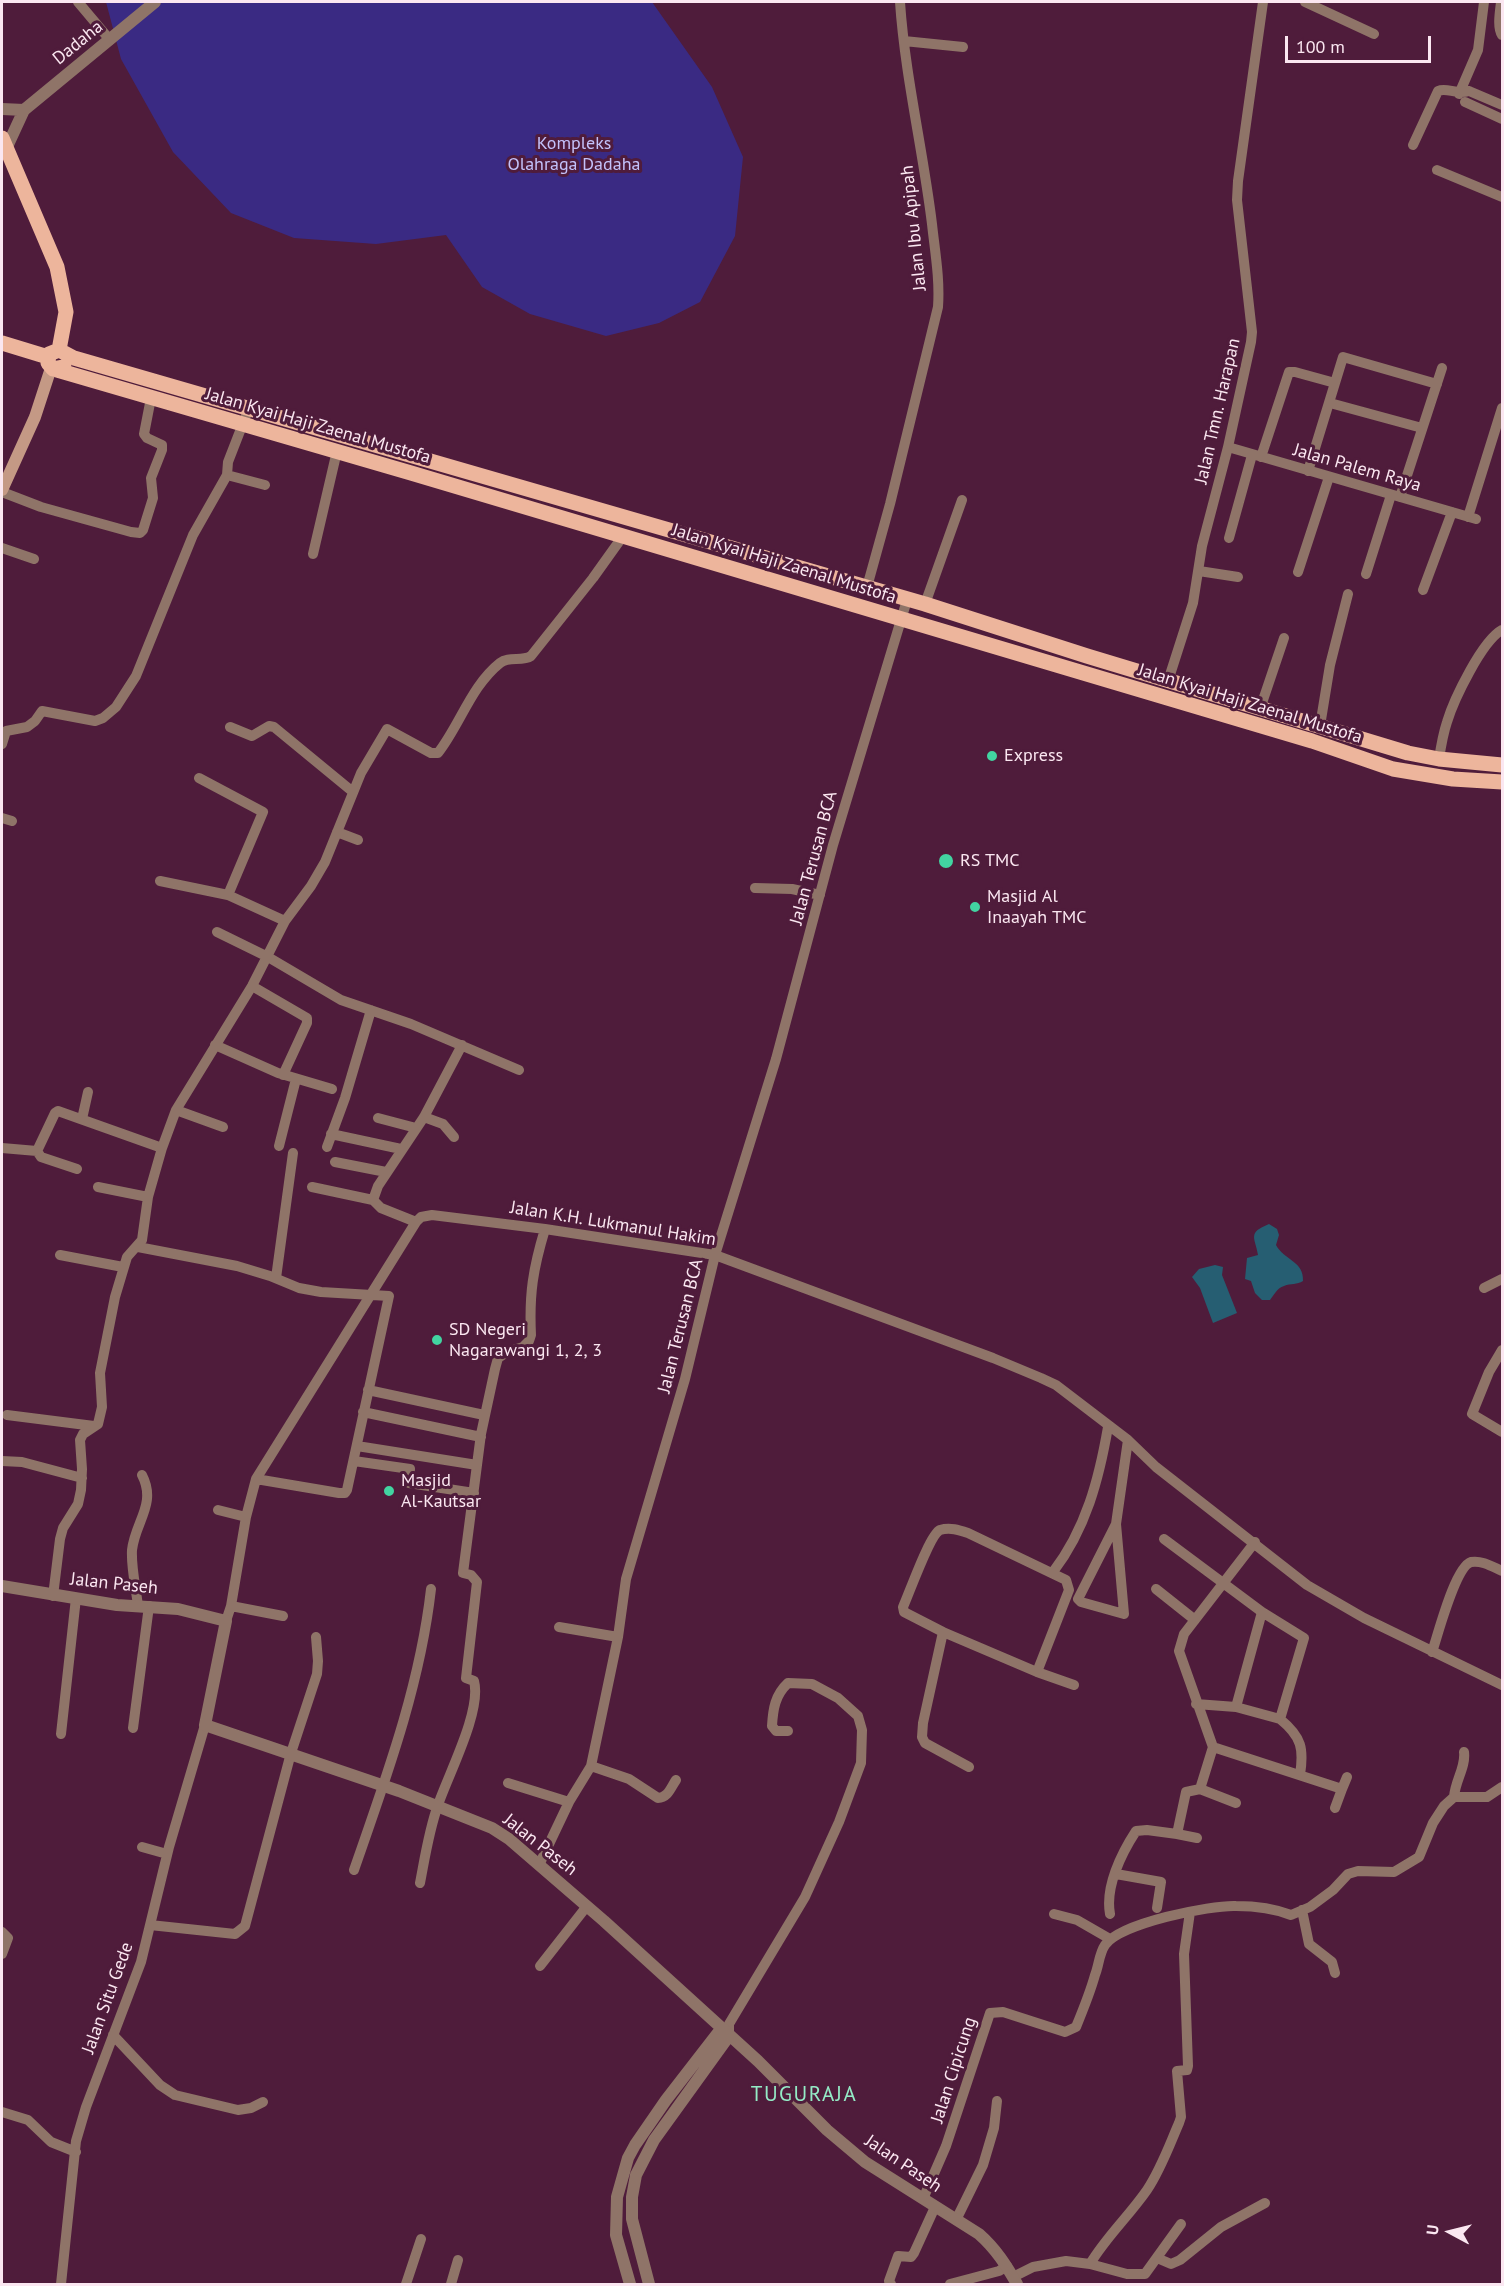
<!DOCTYPE html>
<html>
<head>
<meta charset="utf-8">
<style>
	body { margin:0 }
	#map { position:relative; width:1504px; height:2286px; overflow:hidden; background:#4f1c3b; font-family:"PT Sans",sans-serif }
	canvas { display:block }
	.frame { position:absolute; inset:0; border:3px solid #fbe7f1; pointer-events:none }
	.north { position:absolute; left:1420px; top:2202px; width:60px; height:60px; -webkit-text-stroke:4px #4f1c3b; paint-order:stroke; rotate:277deg; font-size:16px; font-weight:700; line-height:24px; text-align:center; color:#fbe7f1 }
	.north::after { content:''; display:block; margin:auto; width:21px; height:27px; background:#fbe7f1; clip-path:polygon(50% 0,100% 100%,50% 72%,0 100%) }
	.scale { position:absolute; left:1285px; top:36px; width:146px; height:27px; box-sizing:border-box; border:3px solid #fbe7f1; border-top:0; padding-left:8px; font-size:18px; line-height:21px; white-space:nowrap; color:#fbe7f1; -webkit-text-stroke:4px #4f1c3b; paint-order:stroke }
</style>
</head>
<body>
<div id="map">
<canvas width="1504" height="2286"></canvas>
<div class="frame"></div>
<div class="north">U</div>
<div class="scale">100 m</div>
</div>
<script>
const c = document.querySelector('canvas').getContext('2d');
c.lineJoin = 'round';
function paint(path, color) { c.fillStyle = color; c.fill(path, 'evenodd'); }
function strokePath(path, color, width, dash) { c.strokeStyle = color; c.lineWidth = width; c.lineCap = dash ? 'butt' : 'round'; c.setLineDash(dash || []); c.stroke(path); }
function write(font, color, halo, rows, align = 'center') {
  c.font = font + ' "PT Sans",sans-serif'; c.lineWidth = 6; c.setLineDash([]); c.textBaseline = 'middle'; c.strokeStyle = halo; c.fillStyle = color; for (const [text, x, y, turn = 0] of rows) {
    c.save(); c.translate(x, y); c.rotate((+turn || 0) * Math.PI / 180); c.textAlign = isNaN(turn) ? turn : align; if (halo) c.strokeText(text, 0, 0); c.fillText(text, 0, 0); c.restore();
  }
}
const green = new Path2D(`
	M106,2H652L712,87L743,157L735,236L700,302L659,323L606,336L530,314L482,287L446,235L376,244L294,238L231,213L173,152L121,59Z`);
const water = new Path2D(`
	M1269,1224L1277,1229L1279,1235L1276,1245C1284,1260 1304,1261 1303,1281C1297,1285 1291,1283 1284,1286C1277,1288 1274,1295 1270,1300H1262L1255,1293L1251,1281L1245,1279L1247,1258L1258,1255C1255,1237 1247,1233 1269,1224Z
	M1215,1265L1223,1267L1222,1275L1237,1313L1213,1323L1200,1288L1192,1277L1199,1269Z`);
const minor = new Path2D(`
	M78,2L110,40
	M1305,2L1374,34
	M1501,2C1500,12 1497,27 1502,35
	M904,41L963,47
	M1469,91L1502,105
	M1459,94L1478,50L1484,2
	M1465,102L1502,119
	M1413,145L1438,91C1447,87 1456,95 1469,91
	M1437,170L1502,197
	M1330,403L1422,428
	M1228,447L1476,519
	M1261,457L1289,372H1295L1335,383
	M1308,471L1343,357L1437,384
	M227,475L265,485
	M2,492L41,507L131,532L140,533L143,530L153,498L151,478L162,450V445L147,438L144,434L151,398
	M1400,497L1442,368
	M1468,517L1502,408
	M1229,538L1252,455
	M2,548L34,559
	M313,554L337,451
	M1199,571L1238,577
	M1298,572L1329,477
	M1366,574L1391,495
	M867,587L890,504L938,307C940,279 935,252 932,224C923,150 905,76 900,2
	M1423,590L1452,512
	M925,604L962,500
	M1168,681L1193,603L1202,546L1228,447L1251,342L1252,332L1237,200L1238,181L1263,2
	M1260,709L1284,638
	M1320,726L1330,665L1348,594
	M230,727L252,736L269,726L274,727L353,792
	M2,744L6,731L27,727L35,721L42,711L95,721L103,718L116,707L136,676L193,535L227,475L228,462L249,408
	M1439,759C1441,746 1443,734 1447,722C1454,699 1482,641 1502,630
	M199,778L263,812L228,895
	M2,818L12,821
	M337,832L358,840
	M160,881L228,895L285,921
	M755,888L792,889L820,895
	M217,932L268,957L341,1000L411,1024L519,1070
	M252,986L307,1018V1023L283,1075
	M215,1045L278,1073L332,1089
	M176,1110L223,1127
	M424,1117L443,1124L454,1137
	M378,1118L416,1128
	M82,1119L88,1092
	M331,1134L401,1149
	M279,1146L296,1079
	M327,1147L345,1098L371,1010
	M2,1148L37,1151L55,1113L58,1111L162,1148
	M37,1151L41,1157L77,1169
	M335,1162L386,1172
	M98,1187L148,1197
	M312,1187L373,1200L381,1208L416,1222
	M373,1200L378,1186L424,1117L462,1045
	M138,1247L237,1266L270,1276L299,1288L321,1292L389,1296L347,1490L345,1493H339L256,1479
	M60,1255L123,1267
	M276,1278L293,1153
	M1484,1288L1502,1279
	M1502,1350L1489,1372L1472,1414L1502,1432
	M368,1390L484,1415
	M363,1412L481,1437
	M7,1415L94,1426
	M357,1446L477,1465
	M2,1461L22,1462L82,1478
	M354,1461L410,1469L409,1483L474,1493
	M218,1510L246,1517
	M1116,1524L1124,1614L1081,1602L1078,1599L1116,1524L1128,1440
	M1164,1539L1262,1612L1304,1638L1280,1719L1236,1707L1196,1704
	M1053,1572C1086,1529 1099,1479 1108,1427
	M1156,1589L1195,1620
	M53,1596L60,1539L63,1528L78,1504L81,1490L82,1469L80,1440L83,1434L98,1424L102,1407L100,1373L115,1297L127,1257L142,1240L148,1197L162,1148L176,1110L252,986L285,921L311,886L325,862L361,773L387,729L431,753H438C460,725 471,686 500,663C509,656 522,662 531,656L593,578L623,536
	M138,1606C136,1588 131,1568 132,1550C135,1522 157,1504 142,1475
	M231,1606L283,1616
	M226,1621L231,1606L246,1517L256,1479L416,1222L421,1217L432,1215L545,1229L715,1255L993,1358L1041,1378L1056,1385L1128,1440L1156,1467L1307,1585L1364,1618L1502,1685
	M559,1627L618,1637
	M943,1632L923,1723L922,1737L925,1743L969,1767
	M1432,1652C1438,1635 1455,1567 1471,1562C1482,1560 1493,1567 1502,1571
	M1037,1672L943,1632L904,1612L903,1607C909,1594 930,1534 940,1530C950,1527 959,1530 968,1533L1066,1580L1069,1590L1037,1672L1074,1685
	M1236,1707L1262,1612
	M1280,1719C1302,1737 1304,1749 1300,1775
	M133,1728L149,1606
	M61,1734L76,1598
	M1213,1747L1342,1789L1347,1777
	M591,1766L629,1779L658,1798C668,1798 671,1787 676,1780
	M508,1783L569,1802
	M1454,1797C1455,1781 1466,1767 1464,1752
	M1236,1803L1200,1789L1213,1747L1179,1651L1184,1634L1255,1542
	M1335,1808L1342,1789
	M1177,1834L1197,1838
	M142,1847L167,1854
	M540,1863L569,1802L591,1766L618,1637L626,1579L685,1379L715,1255L776,1059L833,845L907,600
	M354,1870C386,1778 420,1686 431,1589
	M1116,1874L1161,1882L1157,1908
	M420,1883C425,1857 429,1830 438,1805C448,1775 482,1711 474,1681L466,1678L477,1582L471,1575L463,1573L481,1434L495,1369L498,1358L507,1352L523,1347L529,1341L531,1335C529,1294 533,1269 545,1229
	M1302,1910L1309,1944L1332,1962L1335,1973
	M1054,1914L1077,1920L1110,1939
	M1110,1914C1105,1887 1121,1854 1136,1831L1147,1830L1177,1834L1186,1792L1200,1789
	M150,1925L235,1934L245,1926L291,1753L317,1674L318,1661L316,1637
	M2,1932L8,1938L2,1954
	M540,1966L587,1906
	M113,2035L160,2085L175,2095L238,2110L251,2108L263,2102
	M729,2036V2024L805,1897L839,1822L861,1763L862,1730L858,1716L838,1698L812,1684L788,1683C775,1695 773,1709 772,1726L776,1731H788
	M2,2112L28,2120L51,2142L76,2152
	M923,2199L946,2146L990,2013L1003,2012L1065,2032L1076,2027C1083,2010 1090,1993 1095,1975C1099,1965 1099,1954 1105,1945C1120,1923 1210,1905 1236,1906C1255,1906 1273,1908 1291,1915L1310,1907L1333,1890L1348,1874L1358,1871L1394,1872L1419,1857L1433,1823L1444,1806L1454,1797H1487L1502,1787
	M956,2220L983,2165L994,2128L997,2101
	M1157,2258L1171,2264L1180,2260L1221,2227L1265,2203
	M1090,2264C1106,2237 1129,2216 1147,2190C1161,2169 1169,2146 1179,2123L1181,2117L1177,2071L1187,2070L1188,2066L1184,1954L1190,1912
	M1013,2277L1033,2267L1066,2261L1090,2264L1127,2274H1145L1181,2224
	M61,2284L76,2141L86,2107L141,1962L169,1847L205,1725
	M406,2284L421,2239
	M451,2284L458,2260
	M891,2284L889,2281L898,2256L911,2257L914,2253L935,2207
	M950,2284L999,2271L1007,2266`);
const tertiary = new Path2D(`
	M2,109L24,110
	M6,149L24,110L155,2
	M2,1586L117,1605L178,1609L226,1621L205,1725L399,1791L492,1828L509,1839L604,1921L758,2061L827,2130L865,2162L979,2234C996,2249 1006,2265 1017,2284
	M630,2284L616,2235L617,2197L628,2158L635,2145L666,2100L721,2029
	M649,2284L632,2219V2197L636,2175L654,2140L729,2036`);
const secondary = new Path2D(`
	M2,490L35,417L51,368`);
const primary = new Path2D(`
	M2,138L57,267L66,312L59,350
	M2,343L48,357
	M59,350L74,358L925,604L1087,656L1408,753L1439,759L1502,765
	M59,350L49,354L48,363L53,369L64,367
	M57,370L411,473L1312,741L1393,769L1453,779L1502,782`);
const markers = [
	[992,756,6,"#42d4a1"],
	[946,861,8,"#42d4a1"],
	[975,907,6,"#42d4a1"],
	[437,1340,6,"#42d4a1"],
	[389,1491,6,"#42d4a1"]
];
const streetNames = [
	["Dadaha",78,43,-39],
	["Jalan Ibu Apipah",914,228,-96],
	["Jalan Tmn. Harapan",1218,411,-77],
	["Jalan Kyai Haji Zaenal Mustofa",318,426,16],
	["Jalan Palem Raya",1357,468,16],
	["Jalan Kyai Haji Zaenal Mustofa",784,564,17],
	["Jalan Kyai Haji Zaenal Mustofa",1250,704,17],
	["Jalan Terusan BCA",814,858,-75],
	["Jalan K.H. Lukmanul Hakim",613,1224,9],
	["Jalan Terusan BCA",681,1326,-76],
	["Jalan Paseh",114,1584,6],
	["Jalan Paseh",540,1845,38],
	["Jalan Situ Gede",108,1998,-70],
	["Jalan Cipicung",954,2070,-72],
	["Jalan Paseh",903,2164,34]
];
const parkNames = [
	["Kompleks",574,144],
	["Olahraga Dadaha",574,165]
];
const poiNames = [
	["Express",1004,756],
	["RS TMC",960,861],
	["Masjid Al",987,897],
	["Inaayah TMC",987,918],
	["SD Negeri",449,1330],
	["Nagarawangi 1, 2, 3",449,1351],
	["Masjid",401,1481],
	["Al-Kautsar",401,1502]
];
const quarterNames = [
	["TUGURAJA",804,2095]
];
paint(green, '#3a2a83');
paint(water, '#265e72');
strokePath(minor, '#8f7468', 10);
strokePath(tertiary, '#8f7468', 12);
strokePath(secondary, '#c49985', 12);
strokePath(primary, '#edb59c', 15);
for (const [x, y, r, color] of markers) { const dot = new Path2D(); dot.arc(x, y, r, 0, 2 * Math.PI); c.fillStyle = color; c.fill(dot); strokePath(dot, '#4f1c3b', 2); }
write('18px', '#fbe7f1', '#4f1c3b', streetNames);
write('18px', '#c3c2fb', '#4f1c3b', parkNames);
write('18px', '#fbe7f1', '#4f1c3b', poiNames, 'left');
c.letterSpacing = '1.5px';
write('21px', '#94ebc6', '#4f1c3b', quarterNames);
c.letterSpacing = '0px';
</script>
</body>
</html>
